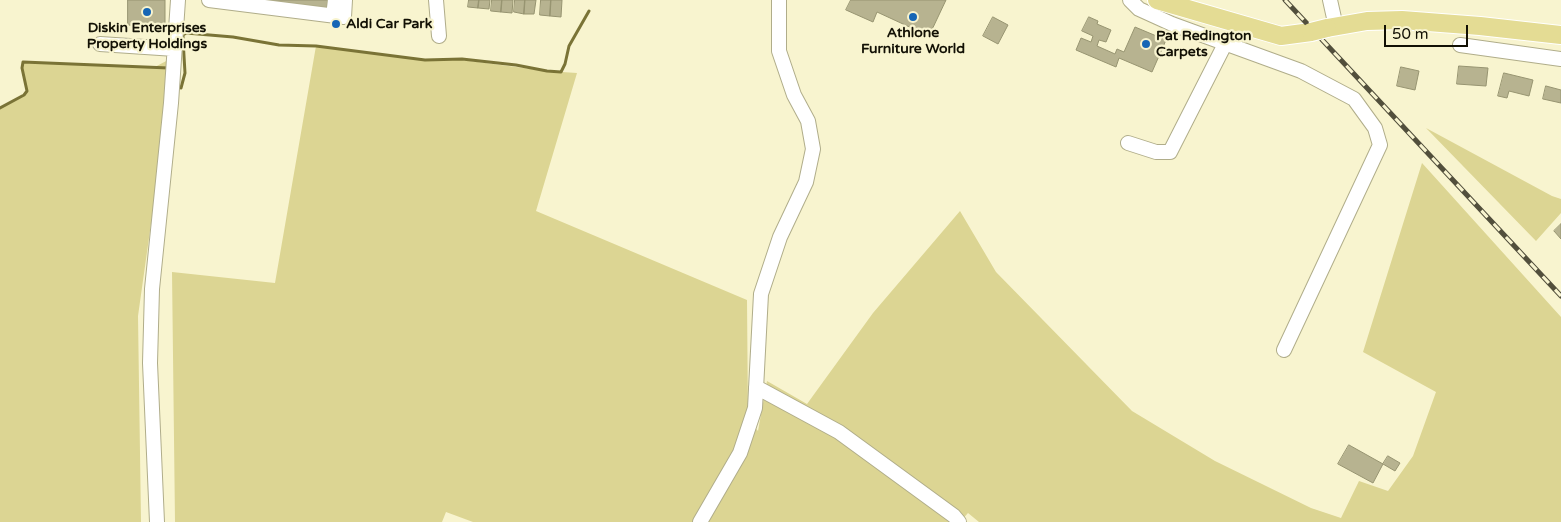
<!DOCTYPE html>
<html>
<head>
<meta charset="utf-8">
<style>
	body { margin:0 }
	#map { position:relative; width:1561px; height:522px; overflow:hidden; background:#f8f4cf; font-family:"Varela Round",sans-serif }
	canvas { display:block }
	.scale { position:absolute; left:1384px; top:25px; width:84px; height:22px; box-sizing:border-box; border:2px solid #121004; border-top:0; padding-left:6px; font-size:15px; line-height:18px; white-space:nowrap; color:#121004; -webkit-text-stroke:4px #f8f4cf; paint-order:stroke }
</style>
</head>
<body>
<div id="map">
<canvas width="1561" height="522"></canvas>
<div class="scale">50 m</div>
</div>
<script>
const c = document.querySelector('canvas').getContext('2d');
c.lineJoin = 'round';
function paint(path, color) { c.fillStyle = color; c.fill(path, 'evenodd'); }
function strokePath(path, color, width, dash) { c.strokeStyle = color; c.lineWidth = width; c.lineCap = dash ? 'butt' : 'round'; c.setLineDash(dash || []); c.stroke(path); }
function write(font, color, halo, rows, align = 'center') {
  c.font = font + ' "Varela Round",sans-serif'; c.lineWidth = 4.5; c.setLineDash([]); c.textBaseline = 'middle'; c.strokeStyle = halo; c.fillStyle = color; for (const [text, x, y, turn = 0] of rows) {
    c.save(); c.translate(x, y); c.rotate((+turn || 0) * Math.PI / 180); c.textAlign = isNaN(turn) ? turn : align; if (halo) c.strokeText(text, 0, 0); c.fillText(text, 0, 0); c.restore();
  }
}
const green = new Path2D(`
	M316,46L425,60H462L547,71L577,73L536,211L747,300L748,418L758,431L767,381L807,404L873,313L960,211L996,272L1132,411L1215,461L1311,508L1341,518L1359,481L1388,491L1413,456L1436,392L1363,352L1422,163L1561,317V522H979L968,513L960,522H473L446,512L442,522H175L172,272L275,283Z
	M170,59L164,131L138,316L141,522H0V108L24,95L27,91L22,68L23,62L153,68Z
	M1426,128L1552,196L1561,199V213L1536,241Z`);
const stream = new Path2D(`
	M181,88L185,73L183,39V35L186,33L233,37L279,45L316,46L425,60L462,59L516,65L547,71L561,72L565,64L569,46L589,11
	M0,108L24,95L27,91L22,68L23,62L169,68`);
const building = new Path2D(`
	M128,0H165V28L128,25Z
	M248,0H328L327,7Z
	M469,0H479L478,8L468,7Z
	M479,0H490L489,9L478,8Z
	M492,0H502L501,12L491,11Z
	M502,0H513L512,13L501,12Z
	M515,0H525L524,14L514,12Z
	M525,0H536L534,14H524Z
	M541,0H551L550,16L540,15Z
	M551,0H562L561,17L550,16Z
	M851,0H946L929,36L877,12L873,22L846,10Z
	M993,17L1008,25L998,44L983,36Z
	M1089,17L1098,21L1097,24L1111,30L1106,42L1099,40L1097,46L1115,54L1117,49L1124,52L1135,27L1166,40L1152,72L1119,58L1116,67L1076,50L1081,38L1091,42L1093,36L1082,31Z
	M1459,66L1488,68L1486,86L1457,84Z
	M1401,67L1419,71L1415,90L1397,86Z
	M1504,73L1533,80L1529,96L1509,91L1507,98L1498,96Z
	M1546,86L1561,90V103L1543,99Z
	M1561,224V239L1554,231Z
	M1349,445L1383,464L1373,483L1338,464Z
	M1388,456L1400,463L1395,471L1383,464Z`);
const path = new Path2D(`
	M355,23L373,25`);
const minor = new Path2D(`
	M209,0L344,17L345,0
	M436,0L439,36
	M1130,0L1139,9L1172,24L1301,71L1354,99L1375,128L1380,145L1284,350
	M1330,0L1336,27
	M333,16L335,0
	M100,44L175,49
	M1460,45L1561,59
	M1128,143L1156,152H1170L1225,44
	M756,387L839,432L954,516L959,522
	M157,522L150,363L152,289L171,103L178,0
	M700,522L740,453L755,408L761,294L780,237L806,182L813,149L808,121L794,95L779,51V0`);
const major = new Path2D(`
	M1157,0L1281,36L1311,32
	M1327,28L1367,21L1402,20L1480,26L1561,35`);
const rail = new Path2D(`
	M1285,0L1561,296`);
const majorBridge = new Path2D(`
	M1311,32L1327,28`);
const markers = [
	[147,12,5,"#1666b5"],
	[913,17,5,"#1666b5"],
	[336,24,5,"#1666b5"],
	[1146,44,5,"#1666b5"]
];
const poiNames = [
	["Aldi Car Park",346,24],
	["Diskin Enterprises",147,28,"center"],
	["Property Holdings",147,44,"center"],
	["Athlone",913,33,"center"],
	["Furniture World",913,49,"center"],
	["Pat Redington",1156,36],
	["Carpets",1156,52]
];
paint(green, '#dcd593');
strokePath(stream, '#7a7336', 3);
paint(building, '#b7b390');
strokePath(building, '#979471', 1);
strokePath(minor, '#b0ad8a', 16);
strokePath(major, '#fff', 20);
strokePath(path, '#918e74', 2, [1, 4]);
strokePath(minor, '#fff', 14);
strokePath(major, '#e4dc94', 18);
strokePath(rail, '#524f3c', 5);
strokePath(rail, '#f8f4cf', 3, [9]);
strokePath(majorBridge, '#fff', 20, []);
strokePath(majorBridge, '#e4dc94', 18);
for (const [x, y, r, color] of markers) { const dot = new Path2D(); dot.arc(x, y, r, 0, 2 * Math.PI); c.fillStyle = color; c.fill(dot); strokePath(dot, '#f8f4cf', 2); }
write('bold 14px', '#121004', '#f8f4cf', poiNames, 'left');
</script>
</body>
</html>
